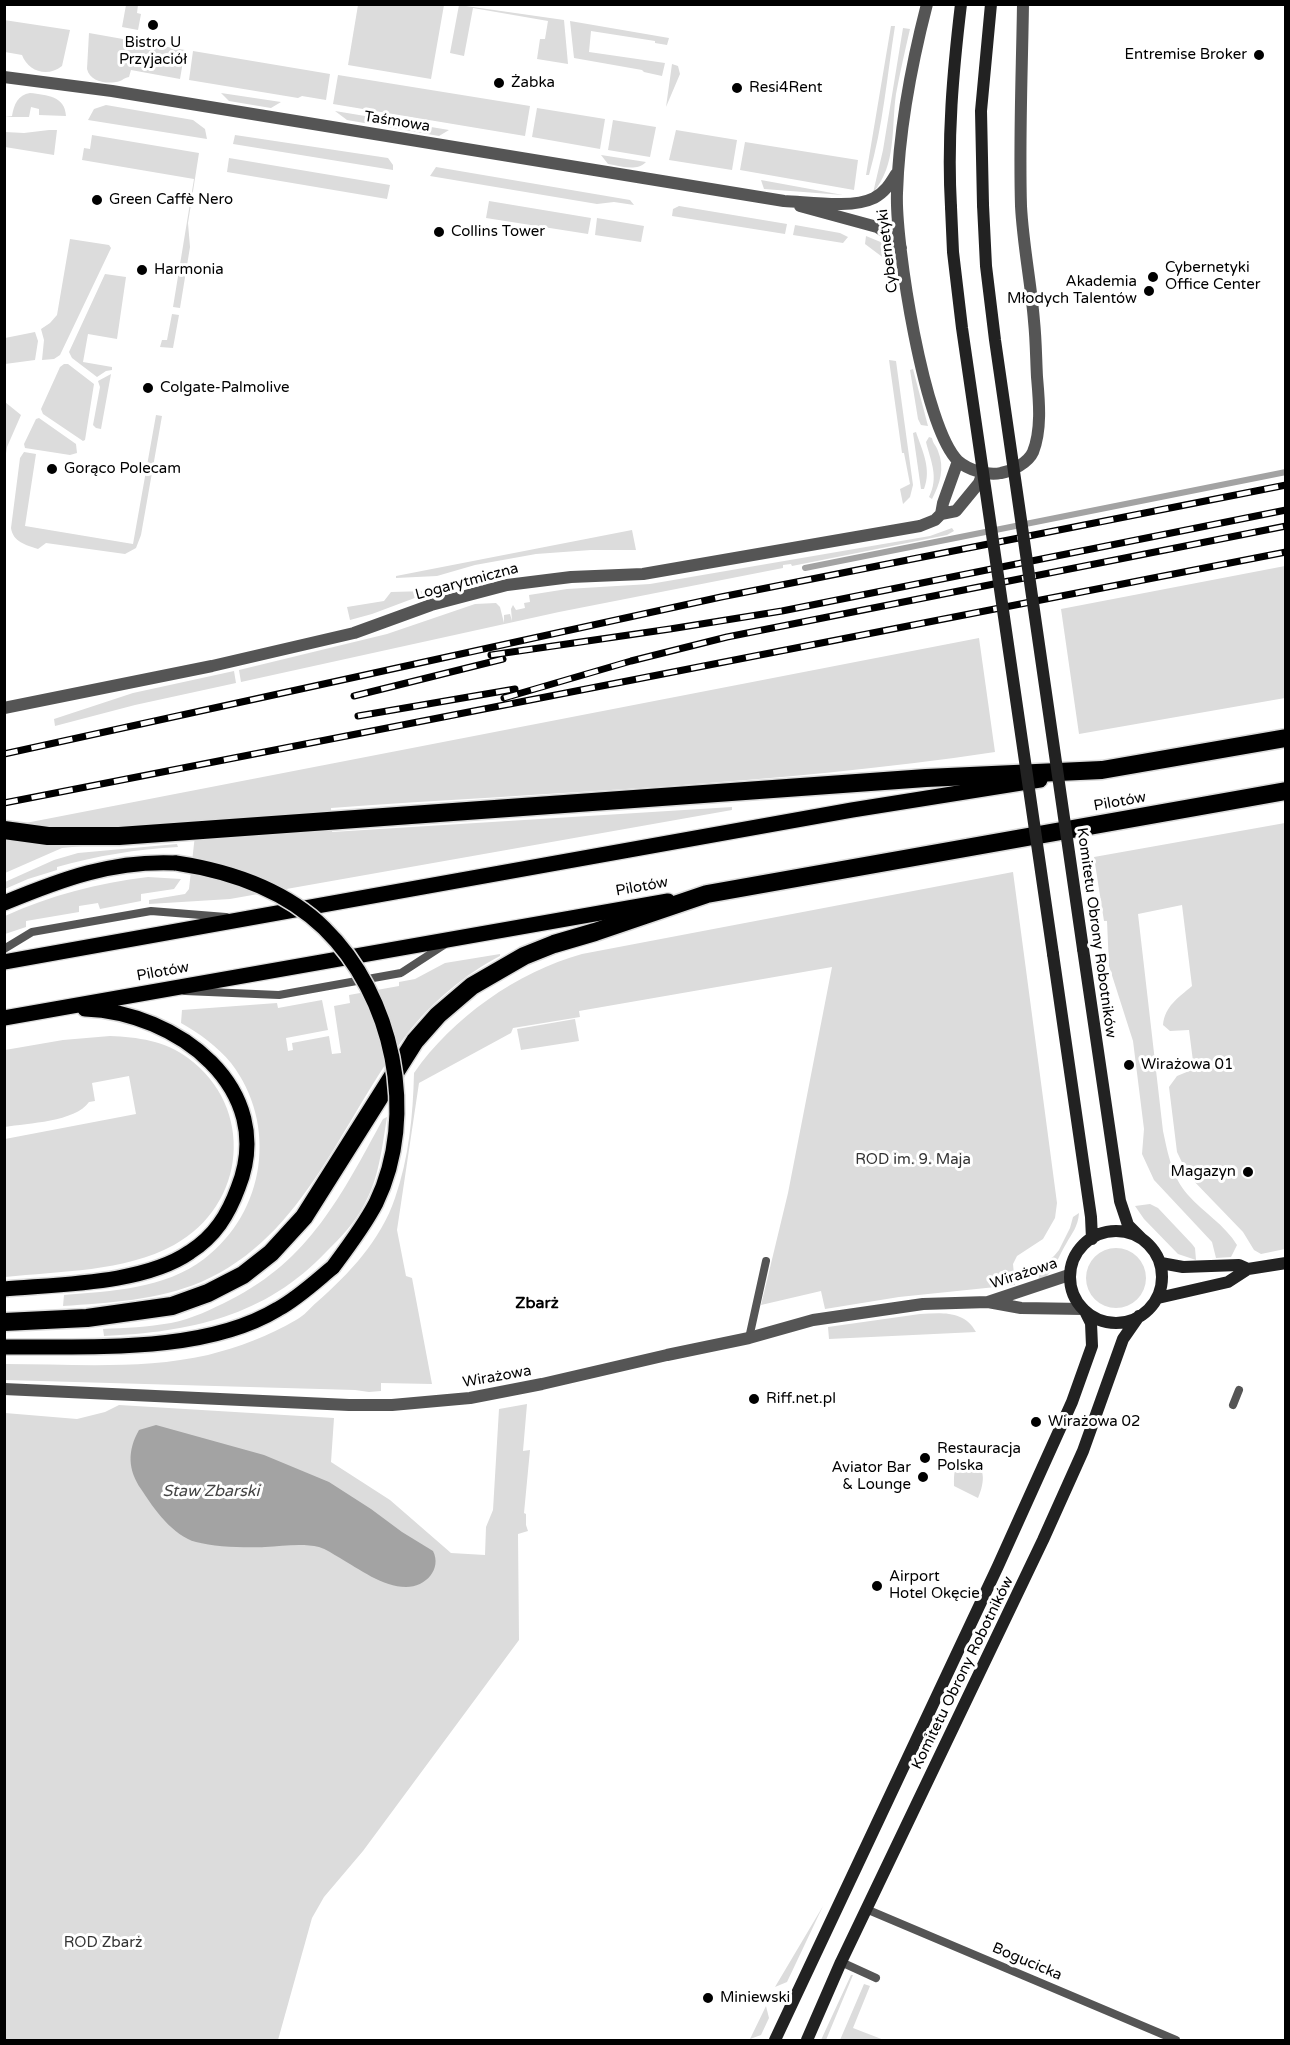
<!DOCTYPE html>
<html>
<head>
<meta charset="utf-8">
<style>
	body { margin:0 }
	#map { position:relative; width:1290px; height:2045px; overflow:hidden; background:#fff; font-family:"Varela Round",sans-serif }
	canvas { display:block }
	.frame { position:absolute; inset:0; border:6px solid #000; pointer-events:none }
</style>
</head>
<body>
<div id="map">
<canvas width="1290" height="2045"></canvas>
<div class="frame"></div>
</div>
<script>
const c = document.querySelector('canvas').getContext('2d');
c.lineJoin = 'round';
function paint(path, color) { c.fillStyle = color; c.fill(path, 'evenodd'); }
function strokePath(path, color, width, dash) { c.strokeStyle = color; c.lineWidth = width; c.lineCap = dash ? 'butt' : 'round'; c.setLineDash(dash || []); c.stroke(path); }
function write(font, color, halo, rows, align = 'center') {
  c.font = font + ' "Varela Round",sans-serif'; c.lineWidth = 6; c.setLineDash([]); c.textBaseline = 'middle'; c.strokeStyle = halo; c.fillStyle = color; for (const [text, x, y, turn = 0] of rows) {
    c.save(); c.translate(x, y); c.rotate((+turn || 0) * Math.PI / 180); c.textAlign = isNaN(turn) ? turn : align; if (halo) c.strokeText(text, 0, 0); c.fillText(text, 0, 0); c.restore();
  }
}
const green = new Path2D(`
	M126,5H138L137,13L141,14L138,30L122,27Z
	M358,5H444L431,79L348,65Z
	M459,5L564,20L568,64L537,59L540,39H545L548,21L473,8L464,56L450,53Z
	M4,20L70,30L62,66C47,78 28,71 22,55L5,52Z
	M570,21L669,38L667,45L655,43V41L591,31L589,52L665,63L662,76L644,72L642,70L574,58Z
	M891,26H895C887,76 883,127 869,175H866Z
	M903,28L910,29C905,51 900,72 896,94C891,129 897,164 873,193L883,150Z
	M89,33L185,50L180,79L131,70L129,77C123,78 121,82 116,82C104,84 90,81 87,69Z
	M193,51L330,74L326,100L302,96L298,98L189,80Z
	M672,64L678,66L680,74L666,107Z
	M338,75L530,106L525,136L333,104Z
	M30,93C47,95 65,96 66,116L39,115V109L31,107L29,117H5L12,116C14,104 18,95 30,93Z
	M221,93L281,102L271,108L229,101Z
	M106,105L193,120L205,129L207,139L88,120L94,109Z
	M537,108L605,119L600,149L532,137Z
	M335,111L449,130L439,136L347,120Z
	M613,120L656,127L650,157L608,150Z
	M49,130H57L54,155L5,147V132L24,133Z
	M676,130L737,140L732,170L669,160Z
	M92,135L199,153L188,223L190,247L180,308L173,307L194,179L82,160L84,148L90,149Z
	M235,135L388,158L393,165V170L233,144Z
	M745,142L858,160L854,190L740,170Z
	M601,155L646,162C636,172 621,166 608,164Z
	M229,158L390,185L387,199L227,172Z
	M436,167L630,200L634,205L614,202L597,204L430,176Z
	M761,180L843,195L764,189Z
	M489,201L591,218L588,234L486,218Z
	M679,206L787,224L785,234L672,216L673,209Z
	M597,218L644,226L641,242L595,235Z
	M795,225L840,233L848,237L843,243L793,235Z
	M866,236L883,243L889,257L885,259L865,244Z
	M70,239L109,245L111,248L60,355L54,359L42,360L44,340L41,329L50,323L57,315Z
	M105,274L126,277L117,339L88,334L83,362L112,367V370L106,371L97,377L72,358L69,352Z
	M172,314L179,315L173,348L160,347L162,340H167Z
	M35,332L38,341L35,360L5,364V338Z
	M889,360L896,361L913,485L910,497L903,504L900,489L910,484L904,453H902Z
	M64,364H68L94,384L85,440L83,441L43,414L41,409L60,367Z
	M913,369L928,426L921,425L918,419L910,370Z
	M111,374L101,429L96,428L93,425L100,387L98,381Z
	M5,402L21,415L7,447L5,460Z
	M156,415L162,416L141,535L136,548L125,554L46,543L38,549C26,545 13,542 11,528L20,458L24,452L36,454L25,526L133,544Z
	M39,418L76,444L77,453L70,455L25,448L24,444L36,419Z
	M916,432C922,450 932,469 924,489H921L913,433Z
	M929,437L932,438C933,444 936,445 938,451C945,468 940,484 932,499L929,497C939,477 931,462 926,442Z
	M952,528L954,531L947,535L792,566L791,564L783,565V568L559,612L241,682L239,670L387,634L475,604L496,603L500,607L504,623V615L510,614L512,621L511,609L513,605L516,610L525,608L524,603L530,602L529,595L567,589L650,584L930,536Z
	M632,530L636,550H591L536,554L475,565L437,576L396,578V576Z
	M1285,566V698L1079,734L1061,609Z
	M428,591V593L372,614L350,620L347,607L384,601L391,592Z
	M979,638L995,752C775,785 552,792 331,808L332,832L732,807V810L230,899L149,904V900L185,894L189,889L195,835L62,848L5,873V827Z
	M234,671L236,683L135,705L55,726L54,719L133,693Z
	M1285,823V1249L1261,1254L1254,1250L1243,1232L1188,1175L1177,1152L1169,1087L1177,1076L1194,1069L1189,1030L1170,1031L1163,1025C1165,1006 1178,998 1192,986L1182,905L1138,914L1163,1131C1168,1154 1172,1177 1188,1195C1203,1212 1225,1225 1237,1245L1231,1257L1216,1258L1212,1242L1154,1180L1142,1154L1144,1129L1133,1041L1109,966L1107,921H1104L1094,857Z
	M177,844L178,847C136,849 97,856 57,867V870L28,879L5,889V882L54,860L78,853Z
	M1013,872L1057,1203L1055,1218L1043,1239L1017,1256L1013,1264L1015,1285L899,1297L825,1309L821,1291L761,1305L788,1193L832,967L579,1011L580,1017L513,1028L511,1033L419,1083L397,1230L406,1276L412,1278L432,1384L381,1383V1391L369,1392L355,1390L5,1380V1364C71,1364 142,1370 208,1355C239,1347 269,1336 296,1320C304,1316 310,1308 317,1302C349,1274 381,1240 395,1198C409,1158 413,1115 414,1073C452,1018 517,972 582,954Z
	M148,877L181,879L174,889L141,894V901L100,909L98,903L79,906V912L26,921V927L5,934V916C51,895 98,883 148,877Z
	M500,954V956C465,974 431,1003 407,1034C342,1118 306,1237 201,1282C158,1300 109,1303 63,1306L64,1295C111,1291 165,1289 204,1259C266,1212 278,1124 231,1063C218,1047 199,1033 181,1023L182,1010L277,1003L278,1008L322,1000L328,1030L286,1038L288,1051L293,1050L292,1043L329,1036L332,1054L341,1053L334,1006L350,1003L349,995L399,986V982L415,979L445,963Z
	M575,1019L579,1041L521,1050L517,1029Z
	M110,1036C137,1037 166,1041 188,1058C255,1107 247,1205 174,1245C124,1272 60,1271 5,1277V1139L136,1114L129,1076L92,1083L95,1101L89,1102C75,1122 28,1123 5,1127V1050L63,1040Z
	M387,1117C382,1147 379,1179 364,1205C355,1223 341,1237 327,1251C265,1317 190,1332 104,1336L103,1329C125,1328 148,1327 171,1323C192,1319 212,1309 230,1300C310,1260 342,1194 383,1119Z
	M1150,1204L1158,1208L1192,1244L1195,1248L1196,1260L1178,1254L1144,1219L1135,1206Z
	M1079,1213C1078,1227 1072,1233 1066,1244C1057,1259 1054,1273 1038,1283L1040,1267L1054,1256L1059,1250L1070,1228L1073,1217Z
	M1086 1278a30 30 0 1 1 60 0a30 30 0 1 1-60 0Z
	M920,1314C941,1313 964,1310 976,1332L829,1339L828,1327Z
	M527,1404L523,1451L530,1450L524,1513L526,1514V1525L528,1531L518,1534L519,1640L363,1851L324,1897L312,1918L278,2040H5V1413L77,1419L105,1412L119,1405L334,1418L331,1462L390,1500L451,1553L485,1555L486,1527L493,1510L499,1409Z
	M967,1459C987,1464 985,1482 978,1498L954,1486C954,1474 953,1463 967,1459Z
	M823,1906L787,1982L775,1987Z
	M851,1975H853L826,2040H821Z
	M864,1984L870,1986L853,2028L884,2040H840Z
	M766,2006L769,2018L761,2035L750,2039Z`);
const water = new Path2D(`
	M156,1425L264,1455L329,1482L371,1509L402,1532L433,1551C442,1569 426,1587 406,1587C383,1587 359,1569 340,1558C333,1554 326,1549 319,1547C302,1543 283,1546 265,1547C246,1548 215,1547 196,1542C173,1536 154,1509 141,1489C128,1470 127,1451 139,1430Z`);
const stream = new Path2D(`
	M805,568L1286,472`);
const lane = new Path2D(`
	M4,949L32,932L151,911L226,917
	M185,991L279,995L401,973L444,945
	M749,1338L766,1261
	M1233,1405L1239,1390
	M866,1909L1176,2040
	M841,1962L876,1978`);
const street = new Path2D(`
	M927,4C911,66 899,129 897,193C895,243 924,428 958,461C968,470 988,476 1001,473C1012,471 1028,463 1033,452C1042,429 1039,400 1037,377C1036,358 1036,340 1034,321C1031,283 1023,245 1021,206C1019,139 1022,72 1023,4
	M4,77L112,91L784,201C809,202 852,209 874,198C885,192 890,184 896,174
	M800,206L877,227L885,232L901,248
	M941,514L943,503L958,461
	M4,708L212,666L354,633L431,605L507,585L571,577L643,574L920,526L935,520L941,514L956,511L979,483L983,472
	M988,1302L1069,1275
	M4,1389L349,1405H392L470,1398L542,1384L667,1355L749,1338L813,1320L923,1304L988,1302L1021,1308L1083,1309`);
const secondary = new Path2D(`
	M983,205L981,111L991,4
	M951,207C947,139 953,71 961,4
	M1083,949L1120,1201L1128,1225L1142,1239
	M1053,954L1091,1217L1092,1239
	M1070 1277a46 46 0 1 1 92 0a46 46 0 1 1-92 0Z
	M1161,1263L1183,1267L1239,1265L1248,1269
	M1158,1298L1228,1282L1248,1269L1286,1263
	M775,2040L998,1566L1072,1402L1092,1346L1091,1323L1086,1313
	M807,2040L841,1962L1043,1540L1083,1451L1123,1339L1139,1316`);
const primary = new Path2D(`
	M4,903C62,879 113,860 176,863
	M4,962L852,810L1040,780
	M4,1018L668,901
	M4,1289C60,1284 144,1284 190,1252C215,1236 228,1215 238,1188C278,1088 176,1012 85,1009
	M4,1347C89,1346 204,1354 278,1309C298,1298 315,1282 333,1267`);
const highway = new Path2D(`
	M4,830L48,836H119L926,778L1102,770L1286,738
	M4,1322L87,1318L172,1306L208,1293L243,1275L271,1253L304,1217L415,1041L438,1015L472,986L524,956L554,944L595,932L707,894L1286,791`);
const rail = new Path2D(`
	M491,655L670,629L782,611L1286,510
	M354,696L503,659
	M504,698L631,661L727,637L1286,526
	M358,716L515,689
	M4,754L721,597L1286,485
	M4,803L1286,552`);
const secondaryBridge = new Path2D(`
	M983,205L986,266L995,340L1083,949
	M951,207L953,252L962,328L1053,954`);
const primaryBridge = new Path2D(`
	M176,863C229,871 284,889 324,928C393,995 419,1115 376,1203C364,1226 348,1247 333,1267`);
const markers = [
	[153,25,6,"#000"],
	[1259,55,6,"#000"],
	[499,83,6,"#000"],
	[737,88,6,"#000"],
	[97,200,6,"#000"],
	[439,232,6,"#000"],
	[142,270,6,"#000"],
	[1153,277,6,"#000"],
	[1149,291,6,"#000"],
	[148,388,6,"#000"],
	[52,469,6,"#000"],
	[1129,1065,6,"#000"],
	[1248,1172,6,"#000"],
	[754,1399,6,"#000"],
	[1036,1422,6,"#000"],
	[925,1458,6,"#000"],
	[923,1477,6,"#000"],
	[877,1586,6,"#000"],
	[708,1998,6,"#000"]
];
const poiNames = [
	["Bistro U",153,43,"center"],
	["Przyjaciół",153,60,"center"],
	["Entremise Broker",1247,55,"right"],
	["Żabka",511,83],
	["Resi4Rent",749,88],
	["Green Caffè Nero",109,200],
	["Collins Tower",451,232],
	["Cybernetyki",1165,268],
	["Office Center",1165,285],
	["Harmonia",154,270],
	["Akademia",1137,282,"right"],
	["Młodych Talentów",1137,299,"right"],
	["Colgate-Palmolive",160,388],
	["Gorąco Polecam",64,469],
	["Wirażowa 01",1141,1065],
	["Magazyn",1236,1172,"right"],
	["Riff.net.pl",766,1399],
	["Wirażowa 02",1048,1422],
	["Restauracja",937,1449],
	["Polska",937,1466],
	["Aviator Bar",911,1468,"right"],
	["& Lounge",911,1485,"right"],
	["Airport",889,1577],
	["Hotel Okęcie",889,1594],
	["Miniewski",720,1998]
];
const streetNames = [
	["Taśmowa",397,122,9],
	["Cybernetyki",888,251,-97],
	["Logarytmiczna",467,582,-15],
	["Pilotów",1120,802,-10],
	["Pilotów",642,887,-10],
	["Komitetu Obrony Robotników",1096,933,82],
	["Pilotów",163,972,-10],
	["Wirażowa",1024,1274,-18],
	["Wirażowa",497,1377,-10],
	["Komitetu Obrony Robotników",963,1673,-64],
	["Bogucicka",1027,1962,23]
];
const parkNames = [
	["ROD im. 9. Maja",913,1160],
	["ROD Zbarż",103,1943]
];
const neighbourhoodNames = [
	["Zbarż",537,1304]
];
const waterNames = [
	["Staw Zbarski",211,1492]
];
paint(green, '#dcdcdc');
paint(water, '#a3a3a3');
strokePath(stream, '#a3a3a3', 6);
strokePath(primary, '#dbdbdb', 18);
strokePath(highway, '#dbdbdb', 21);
strokePath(lane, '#555', 8);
strokePath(street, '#555', 12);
strokePath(secondary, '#222', 12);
strokePath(primary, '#000', 15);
strokePath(highway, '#000', 18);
strokePath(rail, '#000', 7);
strokePath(rail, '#fff', 4.5, [14]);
strokePath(primaryBridge, '#dbdbdb', 18, []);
strokePath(secondaryBridge, '#222', 12);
strokePath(primaryBridge, '#000', 15);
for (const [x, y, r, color] of markers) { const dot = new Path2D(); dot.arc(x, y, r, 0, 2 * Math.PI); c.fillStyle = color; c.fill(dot); strokePath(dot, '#fff', 2); }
write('15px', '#000', '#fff', poiNames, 'left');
write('15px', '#000', '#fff', streetNames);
write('15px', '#333', '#fff', parkNames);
write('bold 16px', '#000', '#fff', neighbourhoodNames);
write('italic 16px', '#444', '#fff', waterNames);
</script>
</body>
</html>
